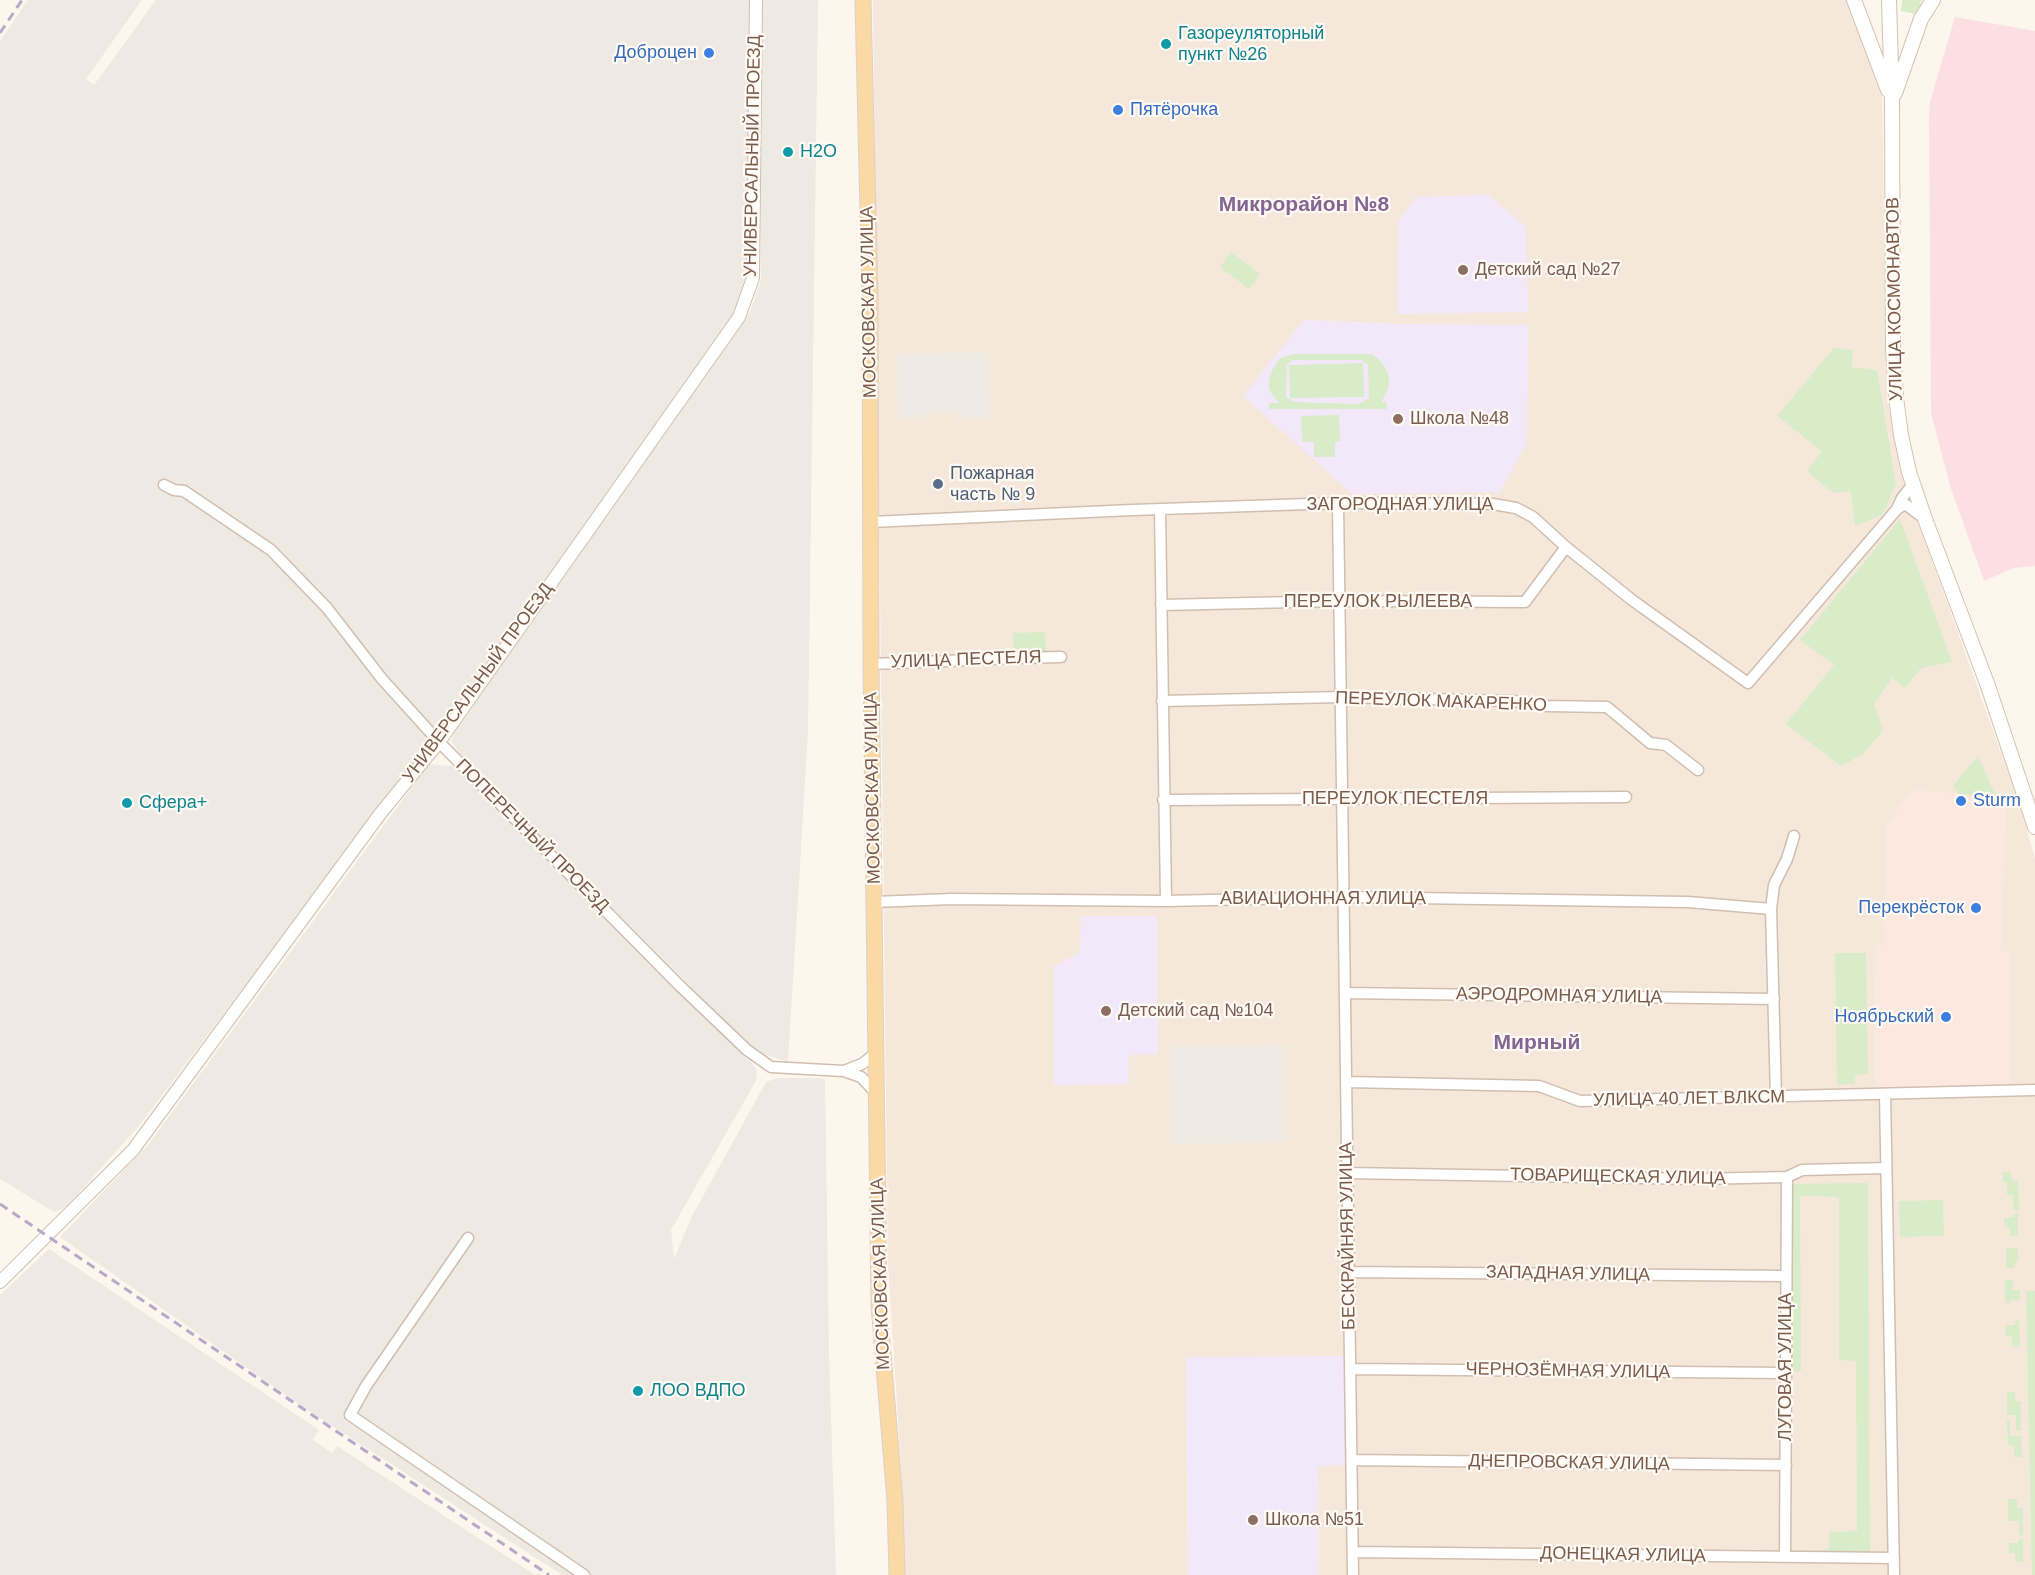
<!DOCTYPE html>
<html>
<head>
<meta charset="utf-8">
<style>
	body { margin:0 }
	canvas { display:block; background:#fdf6ec }
</style>
</head>
<body>
<canvas width="2035" height="1575"></canvas>
<script>
const c = document.querySelector('canvas').getContext('2d');
c.lineJoin = 'round';
function paint(path, color) { c.fillStyle = color; c.fill(path, 'evenodd'); }
function strokePath(path, color, width, dash) { c.strokeStyle = color; c.lineWidth = width; c.lineCap = dash ? 'butt' : 'round'; c.setLineDash(dash || []); c.stroke(path); }
function write(font, color, halo, rows, align = 'center') {
  c.font = font + ' Helvetica,sans-serif'; c.lineWidth = 4.5; c.setLineDash([]); c.textBaseline = 'middle'; c.strokeStyle = halo; c.fillStyle = color; for (const [text, x, y, turn = 0] of rows) {
    c.save(); c.translate(x, y); c.rotate((+turn || 0) * Math.PI / 180); c.textAlign = isNaN(turn) ? turn : align; if (halo) c.strokeText(text, 0, 0); c.fillText(text, 0, 0); c.restore();
  }
}
const residential = new Path2D(`
	M873,0H1848L1882,90L1887,399L1905,486L2022,811L2035,859V1575H1319L1318,1465H1346L1187,1357L1188,1575H905L903,1496L888,1266ZM1304,320L1392,324L1500,492ZM988,352L959,418V412L922,413V418L897,355ZM2002,797L2005,809L2000,951H2010L1875,1087L1876,945H1885L1887,825ZM1080,953L1158,1053V1054H1128Z`);
const commercial = new Path2D(`
	M1911,790L2002,797L2005,809L2000,951H2011V1089L1875,1087L1876,945H1885L1887,825Z`);
const industrial = new Path2D(`
	M28,0H142L86,79L94,85L156,0H750L752,257L743,298L735,317L418,757L138,1127L66,1207L54,1212L0,1179V41Z
	M759,0H818L808,733L788,1062L755,1051L462,757L451,741L458,721L750,312L761,280Z
	M988,352L990,418H959V412L923,413L922,418L898,419L897,354Z
	M429,764L457,767L756,1068L757,1079L671,1230L674,1259L691,1218L766,1082L777,1078H819L825,1079L829,1353L836,1575H562L303,1407L60,1237L147,1146Z
	M1284,1045L1285,1142L1172,1144L1170,1047Z
	M49,1249L319,1430L313,1440L332,1453L337,1446L535,1575H0V1295Z`);
const education = new Path2D(`
	M1488,195L1526,227L1528,312L1397,314L1399,220L1417,197Z
	M1304,320L1392,324L1528,325L1527,442L1500,492L1352,494L1243,396Z
	M1081,916H1157L1158,1054L1128,1055L1129,1084L1054,1085V967L1080,952Z
	M1345,1356L1346,1465L1318,1466L1319,1575H1188L1186,1357Z`);
const medical = new Path2D(`
	M1955,17L2035,31V566L2014,568L1984,581L1951,489L1931,413L1929,117L1930,102Z`);
const green = new Path2D(`
	M1902,0H1922L1916,14L1901,11Z
	M1231,252L1260,274L1249,289L1220,267Z
	M1834,348L1853,350L1852,367L1877,370L1896,484L1883,514L1855,526L1851,491L1833,493L1807,471L1822,451L1777,416Z
	M1293,354H1372C1390,367 1395,383 1381,402H1386L1387,409H1269V403H1280C1262,388 1268,375 1280,358ZM1293,360H1362L1368,365L1369,398L1359,404L1294,402L1286,397L1287,365Z
	M1363,363L1364,397L1290,398L1289,365Z
	M1339,415L1340,441L1335,442V457H1314V442H1302L1301,416Z
	M1900,519L1952,662L1921,668L1905,688L1892,678L1874,704L1883,730L1863,754L1841,766L1786,724L1834,665L1800,640Z
	M1045,632L1046,652H1014L1013,633Z
	M1978,756L1996,797L1959,794L1953,786Z
	M1835,953H1866L1868,1074L1855,1075V1084L1837,1085Z
	M2003,1172H2011L2012,1181H2018L2019,1211H2014L2013,1195H2007V1182H2003Z
	M1868,1183L1870,1562H1796V1554L1829,1549V1532L1857,1531L1856,1361L1839,1360V1197L1800,1196L1801,1371H1790L1789,1184Z
	M1943,1200L1944,1236L1900,1237L1899,1201Z
	M2018,1213V1236H2010V1227H2005L2004,1218L2014,1217L2015,1214Z
	M2006,1248H2017L2019,1259L2015,1263V1268H2006Z
	M2005,1280H2013V1290H2020V1300H2010V1303H2005Z
	M2026,1291H2035V1575H2032Z
	M2019,1320L2020,1347H2012V1336H2006L2005,1325H2015V1321Z
	M2007,1392H2015V1401H2021V1431H2016V1415H2007Z
	M2007,1420H2010V1436H2021L2022,1457H2014V1446L2008,1445Z
	M2008,1499H2017V1508H2023V1535H2019V1521H2008Z
	M2019,1539H2023V1562H2016L2015,1553H2009V1543H2018Z`);
const minor = new Path2D(`
	M164,485L174,490L184,491L271,550L327,608L382,679L439,742L679,985L747,1050L771,1067L844,1071L861,1077L877,1094
	M1338,503L1353,1575
	M1160,509L1166,901
	M1897,509L1902,498L1913,484
	M871,522L1132,510L1338,503L1493,504L1516,508L1533,517L1566,547L1632,600L1748,683L1897,509L1905,504L1925,519
	M1161,605L1340,601L1525,602L1566,547
	M871,664C934,662 997,658 1061,657
	M1162,701L1341,697L1513,701L1547,706L1607,707L1650,743L1666,745L1698,770
	M1163,800L1626,797
	M874,902L952,899L1166,901L1344,897L1688,902L1771,909
	M1345,993L1774,999
	M844,1071L862,1064L876,1053
	M1346,1082L1539,1086L1580,1101L2035,1090
	M1885,1094L1894,1575
	M1776,1097L1771,909L1774,885L1787,859L1794,836
	M1348,1173L1700,1179L1787,1177L1802,1170L1886,1168
	M468,1238L366,1386L350,1415L584,1575
	M1349,1272L1786,1276
	M1350,1369L1786,1373
	M1352,1460L1786,1465
	M1353,1552L1894,1558
	M1785,1557L1787,1177`);
const tertiary = new Path2D(`
	M0,1282L133,1150L380,814L439,742L739,317L753,278L756,0`);
const secondary = new Path2D(`
	M1854,0L1888,90
	M1889,0L1892,100L1893,348L1896,398L1901,435L1909,472L1925,519L1988,686L2035,827
	M1895,93L1921,19L1933,0`);
const primary = new Path2D(`
	M863,0L870,298L871,664L879,1305L895,1501L897,1575`);
const rail = new Path2D(`
	M0,33L22,0
	M0,1204L549,1575`);
const markers = [
	[1166,44,6,"#0f9aa8"],
	[709,53,6,"#3f7fe0"],
	[1118,110,6,"#3f7fe0"],
	[788,152,6,"#0f9aa8"],
	[1463,270,6,"#8d6e63"],
	[1398,419,6,"#8d6e63"],
	[938,484,6,"#5c6f8a"],
	[1961,801,6,"#3f7fe0"],
	[127,803,6,"#0f9aa8"],
	[1976,908,6,"#3f7fe0"],
	[1106,1011,6,"#8d6e63"],
	[1946,1017,6,"#3f7fe0"],
	[638,1391,6,"#0f9aa8"],
	[1253,1520,6,"#8d6e63"]
];
const cultureNames = [
	["Газореуляторный",1178,34],
	["пункт №26",1178,55],
	["Н2О",800,152],
	["Сфера+",139,803],
	["ЛОО ВДПО",650,1391]
];
const shopNames = [
	["Доброцен",697,53],
	["Пятёрочка",1130,110,"left"],
	["Sturm",1973,801,"left"],
	["Перекрёсток",1964,908],
	["Ноябрьский",1934,1017]
];
const streetNames = [
	["УНИВЕРСАЛЬНЫЙ ПРОЕЗД",753,156,-89],
	["УЛИЦА КОСМОНАВТОВ",1895,299,-91],
	["МОСКОВСКАЯ УЛИЦА",869,302,-91],
	["ЗАГОРОДНАЯ УЛИЦА",1400,505],
	["ПЕРЕУЛОК РЫЛЕЕВА",1378,602],
	["УЛИЦА ПЕСТЕЛЯ",966,660,-2],
	["УНИВЕРСАЛЬНЫЙ ПРОЕЗД",478,683,-54],
	["ПЕРЕУЛОК МАКАРЕНКО",1441,702,2],
	["МОСКОВСКАЯ УЛИЦА",873,788,-91],
	["ПЕРЕУЛОК ПЕСТЕЛЯ",1395,799],
	["ПОПЕРЕЧНЫЙ ПРОЕЗД",532,836,45],
	["АВИАЦИОННАЯ УЛИЦА",1323,899],
	["АЭРОДРОМНАЯ УЛИЦА",1559,996,1],
	["УЛИЦА 40 ЛЕТ ВЛКСМ",1689,1099,-1],
	["ТОВАРИЩЕСКАЯ УЛИЦА",1618,1177,1],
	["БЕСКРАЙНЯЯ УЛИЦА",1348,1236,-91],
	["МОСКОВСКАЯ УЛИЦА",881,1274,-92],
	["ЗАПАДНАЯ УЛИЦА",1568,1274,1],
	["ЛУГОВАЯ УЛИЦА",1786,1367,-90],
	["ЧЕРНОЗЁМНАЯ УЛИЦА",1568,1371,1],
	["ДНЕПРОВСКАЯ УЛИЦА",1569,1463,1],
	["ДОНЕЦКАЯ УЛИЦА",1623,1555,1]
];
const educationNames = [
	["Детский сад №27",1475,270],
	["Школа №48",1410,419],
	["Детский сад №104",1118,1011],
	["Школа №51",1265,1520]
];
const serviceNames = [
	["Пожарная",950,474],
	["часть № 9",950,495]
];
const quarterNames = [
	["Микрорайон №8",1304,205],
	["Мирный",1537,1043]
];
paint(residential, '#f5e8da');
paint(commercial, '#fde8e0');
paint(industrial, '#efe9e4');
paint(education, '#f3e8fa');
paint(medical, '#fbdfe3');
paint(green, '#d8ecc9');
strokePath(minor, '#d1beb0', 13);
strokePath(tertiary, '#d1beb0', 14);
strokePath(secondary, '#d6c0b0', 16);
strokePath(primary, '#dad1cd', 17);
strokePath(minor, '#fff', 10);
strokePath(tertiary, '#fff', 12);
strokePath(secondary, '#fff', 14);
strokePath(primary, '#fbd9a5', 15);
strokePath(rail, '#b9a8c9', 3, [9, 6]);
for (const [x, y, r, color] of markers) { const dot = new Path2D(); dot.arc(x, y, r, 0, 2 * Math.PI); c.fillStyle = color; c.fill(dot); strokePath(dot, '#fffaf3', 2); }
write('18px', '#0d838f', '#fffaf3', cultureNames, 'left');
write('18px', '#366cbe', '#fffaf3', shopNames, 'right');
write('18px', '#7a5c4d', '#fffaf3', streetNames);
write('18px', '#785e54', '#fffaf3', educationNames, 'left');
write('18px', '#4e5e75', '#fffaf3', serviceNames, 'left');
write('bold 21px', '#846695', '#fffaf3', quarterNames);
</script>
</body>
</html>
